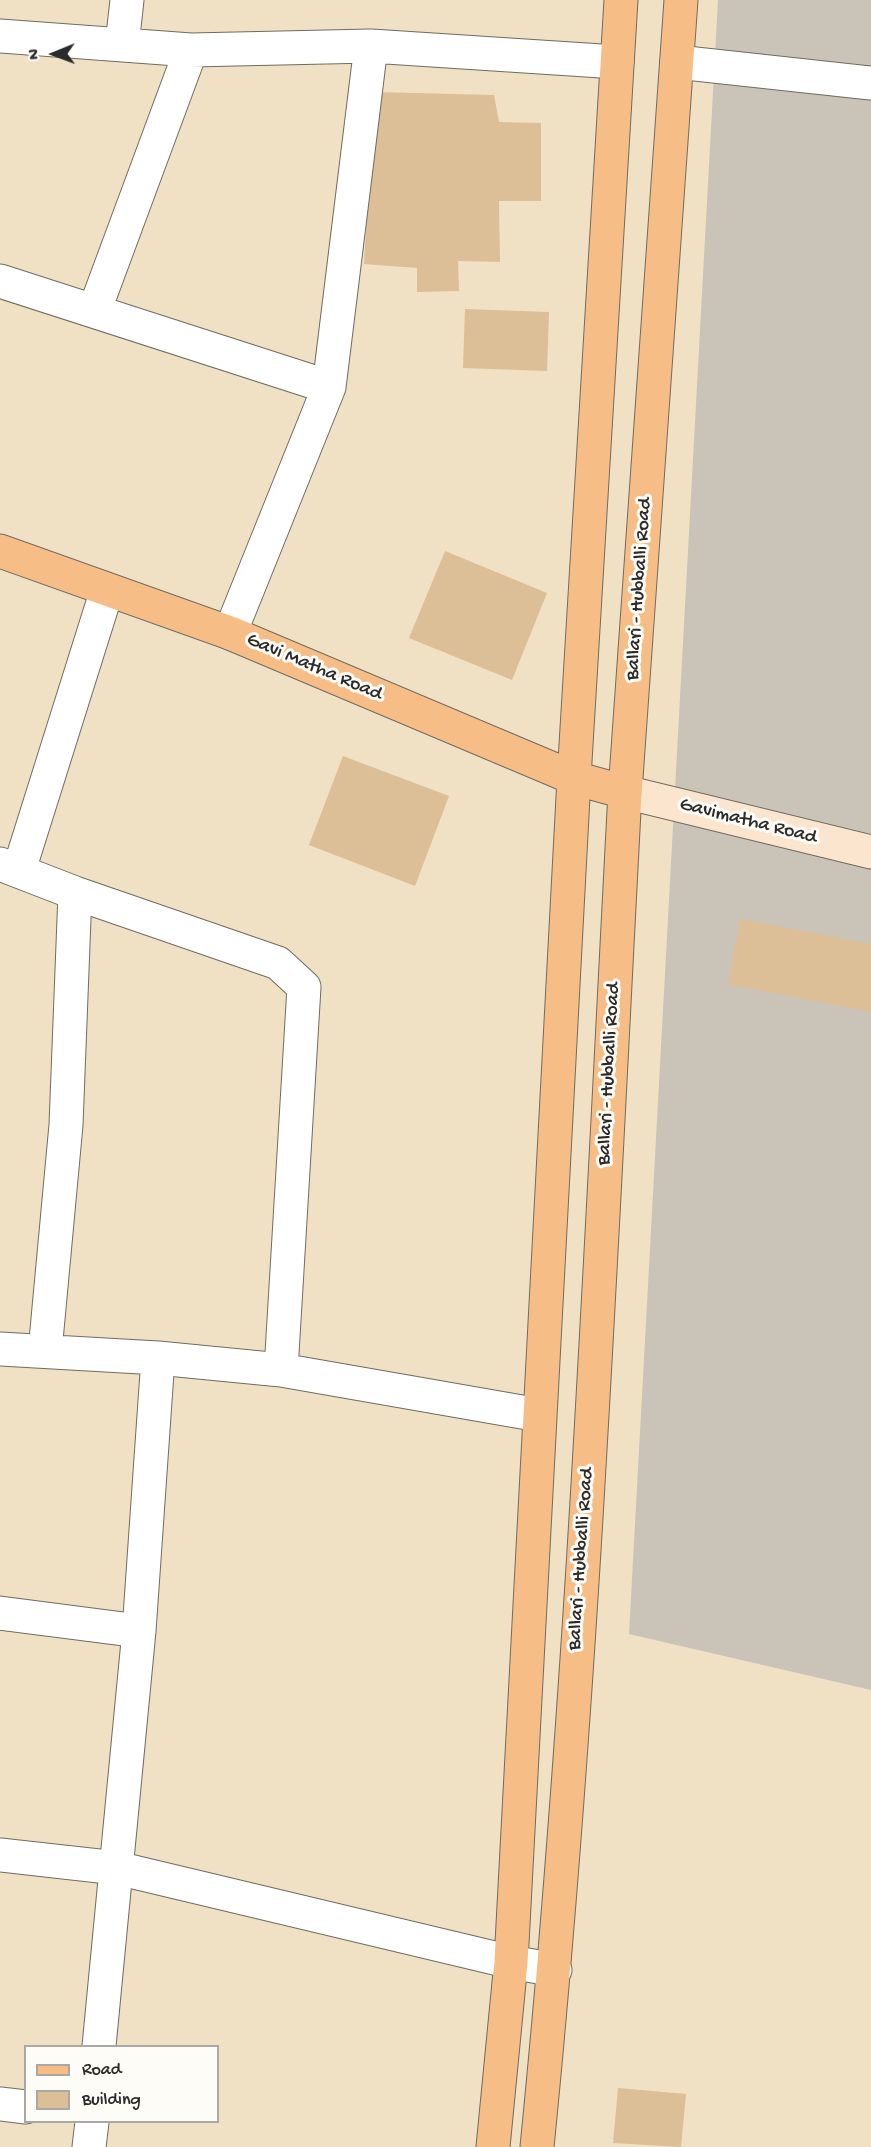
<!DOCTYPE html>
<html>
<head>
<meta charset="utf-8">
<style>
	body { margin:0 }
	#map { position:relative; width:871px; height:2147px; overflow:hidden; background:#f0e1c4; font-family:"Gochi Hand",sans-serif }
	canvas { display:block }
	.legend { position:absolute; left:24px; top:2045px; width:195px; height:78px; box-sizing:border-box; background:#fdfcf7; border:2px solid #a9a8a5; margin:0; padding:8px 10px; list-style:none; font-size:18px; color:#2b2b2b }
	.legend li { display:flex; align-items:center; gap:12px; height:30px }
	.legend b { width:30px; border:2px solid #a9a8a5 }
	.north { position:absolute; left:24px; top:24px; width:60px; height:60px; -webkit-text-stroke:4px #fdfcf7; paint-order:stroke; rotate:269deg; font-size:16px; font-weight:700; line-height:24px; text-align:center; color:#2b2b2b }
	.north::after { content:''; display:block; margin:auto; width:21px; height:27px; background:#2b2b2b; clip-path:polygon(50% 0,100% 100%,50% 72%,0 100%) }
</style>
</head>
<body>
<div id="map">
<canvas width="871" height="2147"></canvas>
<ul class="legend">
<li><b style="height:8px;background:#f6be86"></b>Road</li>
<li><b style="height:16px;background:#dcbe97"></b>Building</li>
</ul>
<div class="north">N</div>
</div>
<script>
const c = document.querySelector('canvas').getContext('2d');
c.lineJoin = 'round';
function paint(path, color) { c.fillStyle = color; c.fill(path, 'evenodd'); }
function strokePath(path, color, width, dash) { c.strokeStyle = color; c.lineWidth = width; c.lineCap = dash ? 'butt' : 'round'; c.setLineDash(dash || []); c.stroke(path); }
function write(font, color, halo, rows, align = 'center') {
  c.font = font + ' "Gochi Hand",sans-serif'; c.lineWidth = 6; c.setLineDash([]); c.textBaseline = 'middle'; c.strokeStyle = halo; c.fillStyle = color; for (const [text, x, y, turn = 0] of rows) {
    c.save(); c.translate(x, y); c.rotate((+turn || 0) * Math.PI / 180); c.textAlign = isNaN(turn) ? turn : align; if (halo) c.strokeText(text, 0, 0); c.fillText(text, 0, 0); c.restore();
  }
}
const industrial = new Path2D(`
	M718,0H871V1690L629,1634Z`);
const building = new Path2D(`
	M374,92L494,95L499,122L541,123V201H499L500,262L458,261L459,291L417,292V268L364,264Z
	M465,309L549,312L547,371L463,368Z
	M445,551L547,593L512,680L409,638Z
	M343,756L449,796L415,886L309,845Z
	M740,919L871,944V1012L728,984Z
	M618,2088L686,2094L681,2147L613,2143Z`);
const minor = new Path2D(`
	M0,36L191,50L371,46L617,62
	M122,45L127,0
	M677,62L871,83
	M0,281L329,387L230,633
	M95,309L191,50
	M329,387L371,46
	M0,864L75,893L278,963L304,987L281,1370
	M19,870L107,590
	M0,1349L158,1358L281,1370L539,1415
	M45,1351L66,1125L75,893
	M0,1613L139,1631
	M0,1855L117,1868L511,1962L555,1970
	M99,2046L139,1631L158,1358
	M0,2104L26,2107
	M89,2147L92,2122`);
const secondary = new Path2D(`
	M625,792L871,852`);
const primary = new Path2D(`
	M574,778L621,0
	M625,792L681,0`);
const trunk = new Path2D(`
	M0,551L230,633L574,778L625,792C601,1244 582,1697 537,2147
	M493,2147L511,1962L574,778`);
const streetNames = [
	["Ballari - Hubballi Road",640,589,-86],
	["Gavi Matha Road",314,668,23],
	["Gavimatha Road",748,822,14],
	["Ballari - Hubballi Road",610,1074,-87],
	["Ballari - Hubballi Road",582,1559,-86]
];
paint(industrial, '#c9c3b8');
paint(building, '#dcbe97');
strokePath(minor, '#706b61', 35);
strokePath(secondary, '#706b61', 35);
strokePath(primary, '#706b61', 35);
strokePath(trunk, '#706b61', 35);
strokePath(minor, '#fff', 33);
strokePath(secondary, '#fbe5cf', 33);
strokePath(primary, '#f6be86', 33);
strokePath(trunk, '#f6be86', 33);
write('20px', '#2b2b2b', '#fdfcf7', streetNames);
</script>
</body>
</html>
